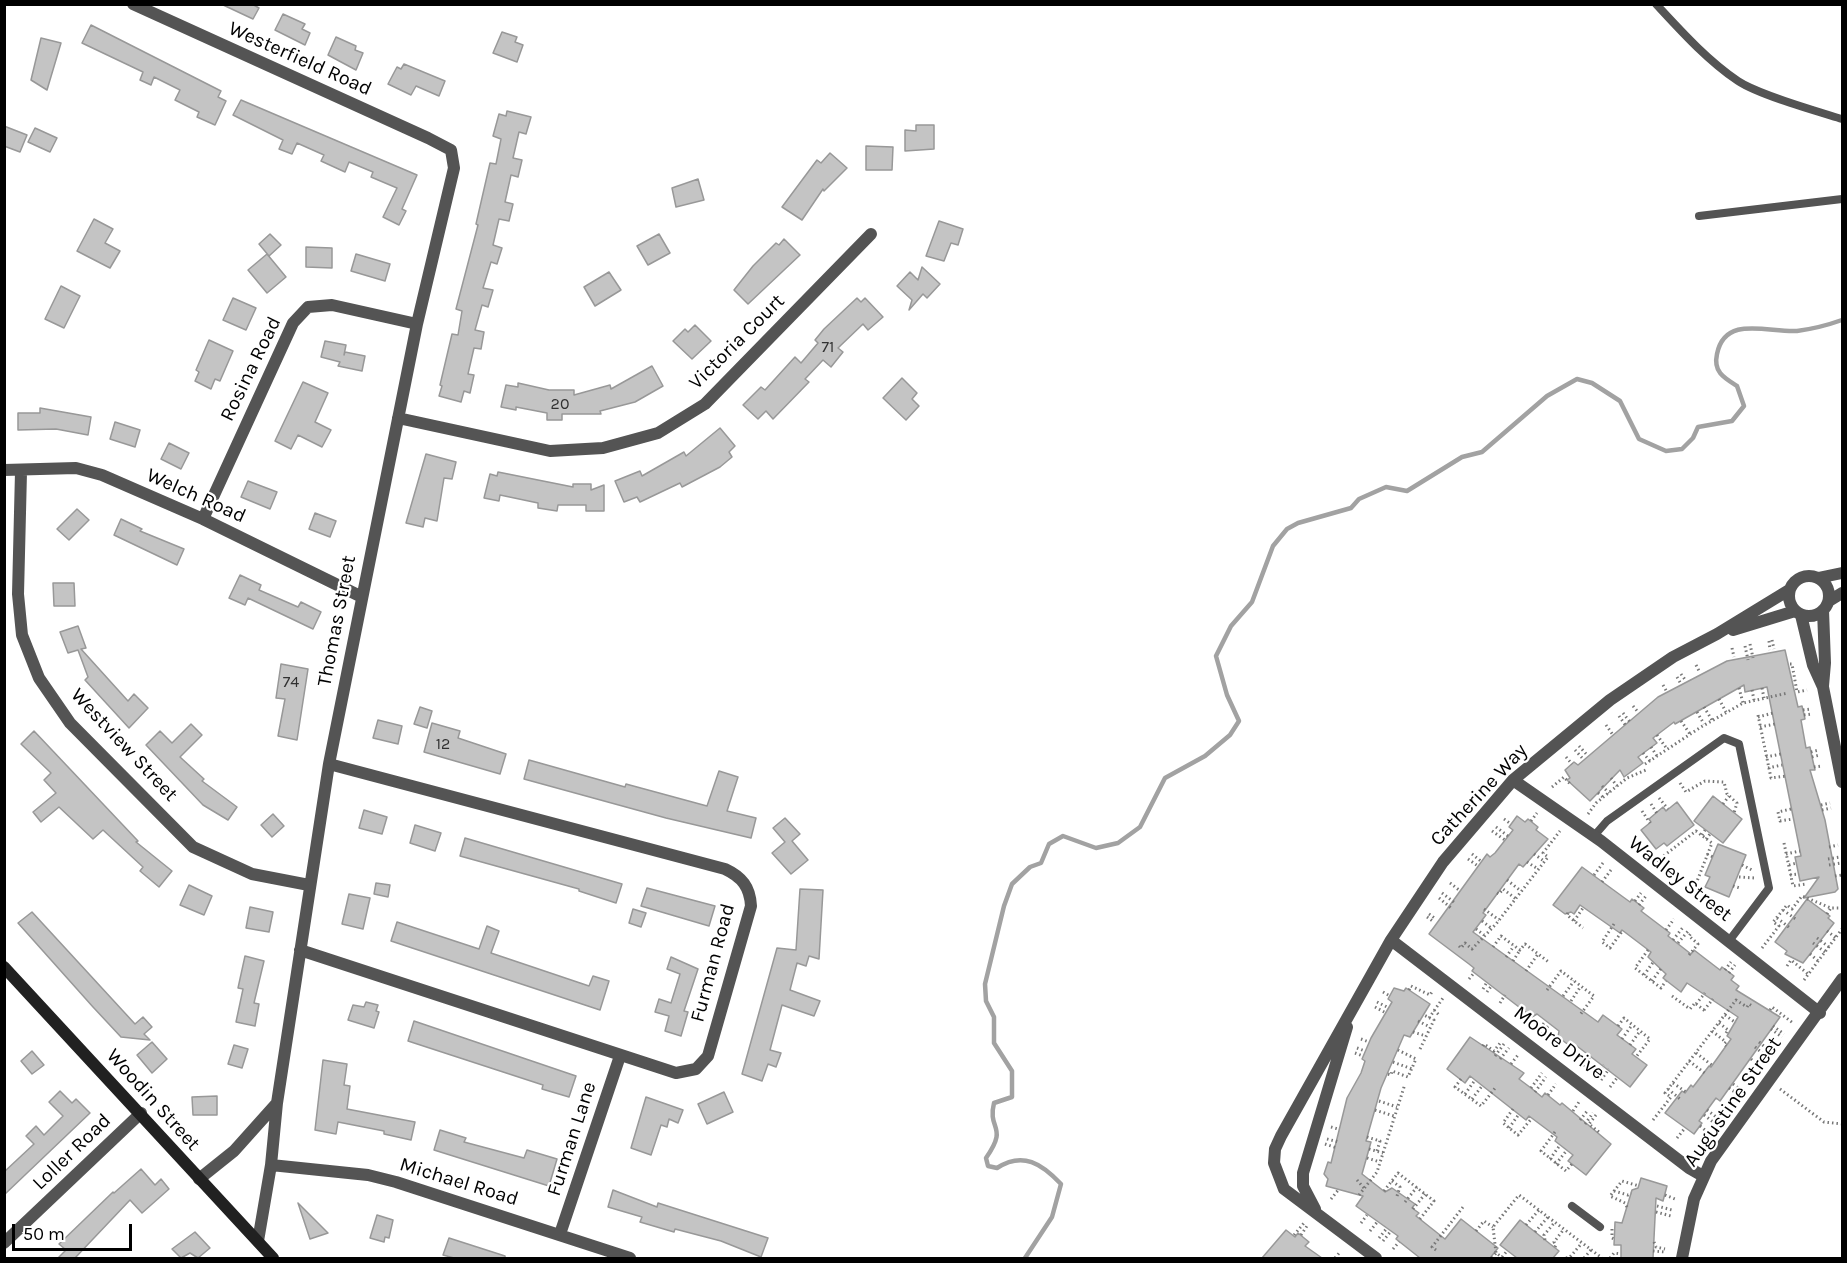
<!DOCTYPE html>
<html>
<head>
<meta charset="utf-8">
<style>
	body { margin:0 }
	#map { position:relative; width:1847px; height:1263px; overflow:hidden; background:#fff; font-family:Karla,sans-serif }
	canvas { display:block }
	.frame { position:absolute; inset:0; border:6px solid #000; pointer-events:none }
	.scale { position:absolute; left:12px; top:1224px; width:120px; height:27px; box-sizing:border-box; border:3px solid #000; border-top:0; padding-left:8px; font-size:18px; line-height:21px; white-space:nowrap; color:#000; -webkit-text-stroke:4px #fff; paint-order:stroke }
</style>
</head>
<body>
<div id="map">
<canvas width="1847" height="1263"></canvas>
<div class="frame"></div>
<div class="scale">50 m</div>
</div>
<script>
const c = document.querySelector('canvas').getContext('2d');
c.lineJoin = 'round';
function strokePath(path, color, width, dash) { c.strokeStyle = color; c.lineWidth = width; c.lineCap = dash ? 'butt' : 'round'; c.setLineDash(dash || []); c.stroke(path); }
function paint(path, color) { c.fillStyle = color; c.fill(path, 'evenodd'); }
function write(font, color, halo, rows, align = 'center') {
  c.font = font + ' Karla,sans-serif'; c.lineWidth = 4.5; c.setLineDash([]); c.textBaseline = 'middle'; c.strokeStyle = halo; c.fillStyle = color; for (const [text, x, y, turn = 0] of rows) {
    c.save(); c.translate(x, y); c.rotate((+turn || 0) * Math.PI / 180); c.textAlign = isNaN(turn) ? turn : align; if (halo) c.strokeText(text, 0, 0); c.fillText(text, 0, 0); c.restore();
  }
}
const stream = new Path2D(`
	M1025,1258L1052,1217L1061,1184C1042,1164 1023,1151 997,1168L988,1166L986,1158C1009,1125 987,1131 994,1103L1012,1097V1071L994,1043V1017L986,1001L985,984L1004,906L1012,884L1030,867L1041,863L1049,844L1063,836L1096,848L1118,843L1140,827L1165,778L1205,756L1230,735L1239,721L1227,695L1216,656L1231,626L1252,602L1273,546L1287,529L1298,523L1351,508L1359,499L1386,487L1407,491L1462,457L1482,452L1547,396L1577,379L1592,383L1620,401L1639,439L1666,451L1682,449L1693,438L1698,427L1732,421L1744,406L1737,386C1724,378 1713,372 1717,354C1725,314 1769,333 1797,331C1812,329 1828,325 1842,320`);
const building = new Path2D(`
	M221,4H252L259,8L253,19Z
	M283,14L305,24L302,29L310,33L305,45L275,30Z
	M91,25L221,91L218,97L226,101L215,125L197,117L199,112L175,100L180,90L154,77L151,85L140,80L143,72L82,43Z
	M502,32L517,37L515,42L523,45L517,62L493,53Z
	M336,37L356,46L355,50L363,53L356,70L328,55Z
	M41,38L61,43L47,90L31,80Z
	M404,64L445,81L439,96L416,86L411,95L388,84L397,67L401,69Z
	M241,100L417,175L402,209L406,211L399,225L383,217L397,188L371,177L373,172L349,162L345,172L321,161L324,155L297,143L292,154L279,149L283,140L233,115Z
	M507,111L531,117L526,134L519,132L513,158L522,160L518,177L511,175L505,202L513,204L509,221L499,219L493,245L502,248L497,264L491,262L483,288L493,290L488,307L482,305L475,330L484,332L481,349L474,348L468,374L474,375L470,393L464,391L461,402L439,396L442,386L440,385L452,334L458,335L462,311L456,309L478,225L476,224L490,163L496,164L501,139L493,136L499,114L506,116Z
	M916,125H934V149L905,151V130L916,131Z
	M4,126L27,135L20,152L4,146Z
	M35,128L57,138L50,152L28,142Z
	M866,146L893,147L892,170H866Z
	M830,153L847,168L824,191L823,189L802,220L782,207L817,160L821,163Z
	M698,179L704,200L676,207L672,188Z
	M94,219L113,229L105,243L120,251L110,268L77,251Z
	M939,221L963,229L958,245L951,243L944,261L926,256Z
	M270,234L281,245L269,256L259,244Z
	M659,234L670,253L648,265L637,246Z
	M784,239L800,255L748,304L734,290L753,266L776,243L779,245Z
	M306,247L332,248V268L306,267Z
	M267,254L286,277L267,293L248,270Z
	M356,254L390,264L385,281L351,271Z
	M922,267L940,284L927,298L923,294L909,310L912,300L897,286L910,272L918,280Z
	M609,272L621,290L595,306L584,287Z
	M61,286L80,296L64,328L45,319Z
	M233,298L256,308L246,330L223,320Z
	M857,298L861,302L865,298L883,317L868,330L863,324L838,348L843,352L831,367L823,360L805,379L809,382L773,419L766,411L758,419L743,405L761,387L765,390L795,357L801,363L818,343L815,340L824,329Z
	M695,325L711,341L692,359L673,341L685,329L688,332Z
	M209,340L233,351L220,381L215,379L211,389L195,381L199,372L196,370Z
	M325,341L346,345L344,355L345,352L365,356L362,371L338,366L340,362L321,357Z
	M652,366L663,386L635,402L600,411L601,414H562V420H547V413L516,407V410L501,407L506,385L518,387V383L549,390H574V395L610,385L611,389Z
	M902,378L917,393L912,399L919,406L906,420L883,398Z
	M303,382L328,393L315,422L331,430L322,447L298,435L291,449L275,441Z
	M40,408L91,417L88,435L56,429L18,430V413H40Z
	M115,422L140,430L135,447L110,439Z
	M720,428L735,446L729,452L732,457L720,467L682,487L680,483L640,502L637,497L624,502L615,481L640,471L642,476L684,452L686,456Z
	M169,443L189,453L181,469L161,459Z
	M426,454L456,462L452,479L444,478L437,521L425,518L423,527L406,523Z
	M498,472L573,487V484H591V490L604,485V511H586V505H558L557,511L538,508V503L500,495L499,501L484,498L490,474L497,476Z
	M248,481L277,492L270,509L241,497Z
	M77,509L89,520L69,540L57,529Z
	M315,513L336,521L330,537L309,529Z
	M121,519L142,529L140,531L184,549L177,565L114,535Z
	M240,575L261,585L259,590L298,607L301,602L321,612L313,629L248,598L245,605L229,598Z
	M53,583H74L75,606H54Z
	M78,626L86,648L81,649L128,701L134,694L148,708L129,728L85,680L88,677L78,650L68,653L60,632Z
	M1785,650L1798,707L1802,706L1805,719L1801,720L1806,748L1810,747L1812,757L1815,770H1810L1825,820L1838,889L1835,892L1804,898L1819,877L1800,881L1795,857L1801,856L1767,687L1745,692L1744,685L1675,724L1674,722L1653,738L1657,743L1638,757L1643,763L1624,777L1620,770L1590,801L1567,780L1570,778L1565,770L1574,762L1578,765L1658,697L1727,661Z
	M281,664L308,669L297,740L278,736L285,699L276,698Z
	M420,707L432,711L427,728L414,724Z
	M378,720L402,726L398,744L373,738Z
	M432,723L460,731L458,738L506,754L500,774L424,752Z
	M191,724L202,735L180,757L204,779L202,781L237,807L228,820L203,805L146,745L160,731L172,743Z
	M34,731L138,841L136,842L172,871L159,887L140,871L143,867L103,830L93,839L59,807L41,822L33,812L56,793L44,780L51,773L21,744Z
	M529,760L625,787L626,784L707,806L719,771L738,777L727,811L756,818L751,838L666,818L524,779Z
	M1713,796L1742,819L1723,843L1694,821Z
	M1677,802L1694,825L1667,846L1664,843L1656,849L1641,830L1651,822L1649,819L1663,807L1666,811Z
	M364,810L387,817L382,834L359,828Z
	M273,814L284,826L272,837L261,825Z
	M1517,816L1525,822L1528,819L1538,827L1536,830L1548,839L1523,867L1519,864L1483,913L1486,915L1473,932L1598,1022L1603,1015L1622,1029L1617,1035L1636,1049L1632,1054L1647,1065L1630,1087L1573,1043L1570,1046L1558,1037L1559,1031L1537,1014L1532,1017L1472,971L1474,968L1469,964L1429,934L1487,854L1490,857L1495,853L1513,830L1509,827Z
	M785,818L800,834L792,841L808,860L791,874L772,853L785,842L773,828Z
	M415,825L441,833L435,851L410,843Z
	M465,838L622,884L616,903L579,891V889L460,856Z
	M1718,844L1746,855L1729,897L1705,887L1710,877L1705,875Z
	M1582,867L1630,902L1632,899L1644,908L1641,911L1670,933L1668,936L1691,954L1694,950L1720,970L1722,967L1734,976L1731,980L1739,986L1736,990L1780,1017L1720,1101L1716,1098L1699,1121L1702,1123L1694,1134L1665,1113L1682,1091L1685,1093L1691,1085L1693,1087L1709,1066L1711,1067L1731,1039L1727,1036L1738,1017L1687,983L1681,992L1663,978L1666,974L1648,957L1651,952L1622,930L1620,933L1580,905L1574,914L1571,912L1565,914L1553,905Z
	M376,883L390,885L388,897L374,894Z
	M189,885L212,896L204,915L180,905Z
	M647,888L715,906L709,926L641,906Z
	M800,889L823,890L819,959L809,956L806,966L797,963L790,990L820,1001L814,1016L782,1005L770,1050L781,1053L776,1067L768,1064L762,1081L742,1074L777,948L796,950Z
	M349,894L370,898L363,929L342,924Z
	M1807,899L1830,916L1828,918L1834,923L1803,963L1785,954L1787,951L1775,942Z
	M250,907L273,912L269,932L246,928Z
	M633,909L646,913L641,927L629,923Z
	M32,912L135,1024L143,1017L152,1027L144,1034L150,1040L121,1037L93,1007L18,923Z
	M397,922L479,949L487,926L499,931L491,953L589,986L593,976L609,981L600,1010L391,941Z
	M245,956L264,961L254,1003L259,1004L255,1026L236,1022L243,989L238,988Z
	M671,957L698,969L684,1011L688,1012L681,1036L665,1031L669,1016L655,1012L659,999L671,1003L680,974L667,969Z
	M1394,988L1404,991L1406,988L1430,1004L1410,1037L1404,1035L1381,1088L1366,1141L1371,1142L1362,1174L1385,1192L1392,1188L1415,1204L1412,1208L1419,1213L1416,1216L1445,1239L1461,1219L1498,1248L1490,1258H1420L1396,1239L1398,1236L1356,1206L1363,1196L1326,1186L1328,1179L1324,1174L1328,1162L1331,1163L1347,1098L1361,1073L1365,1061L1362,1059L1371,1038L1392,1002L1388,999Z
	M366,1002L378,1005L376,1011L379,1012L374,1028L348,1020L353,1005L364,1007Z
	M414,1021L576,1076L569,1097L542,1089L543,1085L408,1041Z
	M1470,1037L1524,1073L1519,1079L1531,1088L1542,1097L1545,1093L1560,1105L1562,1103L1611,1144L1586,1175L1568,1161L1573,1155L1555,1141L1557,1137L1529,1116L1526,1120L1470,1076L1465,1083L1447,1069Z
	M152,1042L167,1059L152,1073L137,1055Z
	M234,1045L248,1049L242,1068L228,1064Z
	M32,1051L44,1065L32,1074L21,1061Z
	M323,1060L347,1064L344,1085L350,1086L347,1109L415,1122L411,1140L384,1134V1131L338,1122L336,1134L315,1130Z
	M60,1091L72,1103L76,1099L90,1113L4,1195V1172L34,1144L26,1136L36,1126L44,1135L63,1116L49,1102Z
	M724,1092L733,1112L707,1124L698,1104Z
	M217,1096V1115H193L192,1097Z
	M646,1097L683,1110L678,1123L669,1119L667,1127L661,1125L651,1155L631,1148Z
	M440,1130L466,1138L464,1142L524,1158L527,1150L557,1159L549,1186L434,1150Z
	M141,1169L155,1185L161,1179L169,1189L142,1213L130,1200L75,1258H58L66,1250L59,1244L113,1192L114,1193Z
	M1641,1178L1667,1186L1663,1201L1656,1198L1653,1258H1621V1245H1614L1615,1222L1622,1223L1632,1190L1638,1188Z
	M613,1190L657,1207L658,1203L768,1238L761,1257L721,1241L675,1229L674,1232L640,1222L642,1217L608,1207Z
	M298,1203L328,1233L310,1239Z
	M377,1215L393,1220L389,1238L385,1237L384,1242L370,1238Z
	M1520,1220L1559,1251L1553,1258H1517L1500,1245Z
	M1286,1230L1295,1237L1298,1233L1309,1242L1305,1246L1322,1258H1262Z
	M195,1232L210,1248L198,1258L190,1253L181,1258L172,1249Z
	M449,1238L505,1256V1258H454L443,1255Z`);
const path = new Path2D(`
	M1772,640L1774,649
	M1769,641L1770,650
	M1750,644L1753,658
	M1745,646L1748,660
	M1732,648L1734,657
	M1790,664H1792L1797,692L1807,690
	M1696,665L1700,673
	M1681,674L1686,681
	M1677,677L1681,684
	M1663,685L1667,692
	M1739,688L1743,703
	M1762,688L1764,698
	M1752,690L1754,700
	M1719,699L1726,712
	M1633,706L1638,712
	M1704,707L1712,720
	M1803,710L1811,709
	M1697,712L1704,724
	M1623,713L1630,722
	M1758,715L1771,778L1786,776
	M1804,715L1812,714
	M1619,716L1626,726
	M1758,717L1773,713
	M1681,721L1690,734
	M1606,725L1613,735
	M1760,727L1775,724
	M1657,735L1667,749
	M1579,746L1588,756
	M1651,747L1657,756
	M1575,750L1584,760
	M1811,752L1819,750
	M1643,753L1650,761
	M1566,757L1572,764
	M1766,757L1781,754
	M1812,757L1820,755
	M1645,764L1701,727L1743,703L1788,693
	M1814,767L1822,766
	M1768,768L1782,765
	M1611,778L1617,786
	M1680,783L1686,792L1705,781L1724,782L1727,794L1737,803L1734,813
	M1602,786L1609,793
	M1552,787L1564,777L1571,785
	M1598,793L1604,798
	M1659,798L1668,809
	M1651,804L1658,815
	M1723,804L1729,796
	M1821,805L1830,803
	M1791,809L1778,812L1780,821L1793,819
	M1822,810L1831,808
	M1642,811L1650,823
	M1588,814L1596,803L1627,778L1646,770
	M1504,819L1511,824
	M1531,821L1537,813
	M1496,827L1508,836
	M1492,831L1505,840
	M1702,835L1705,830
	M1706,839L1710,834
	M1784,843L1793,886L1806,884
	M1829,847L1838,845
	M1472,854L1482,862
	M1534,854L1544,861
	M1707,854L1713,857
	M1786,854L1800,851
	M1468,859L1478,866
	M1828,859L1840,857
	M1527,862L1538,869
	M1653,864L1696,831L1712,843L1692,894
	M1742,865L1752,870
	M1789,865L1797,863
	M1829,865L1841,863
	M1594,875L1603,863
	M1790,875L1799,874
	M1835,876L1842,875
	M1739,877L1755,878
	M1507,880L1521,891
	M1602,882L1611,870
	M1450,883L1459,890
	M1733,886L1740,888
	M1442,893L1455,903
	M1497,893L1499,894L1503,889L1516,899
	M1439,898L1451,908
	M1635,901L1641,893
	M1639,905L1646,896
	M1484,909L1499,920
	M1783,910L1797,920
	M1568,913L1567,915L1583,928
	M1429,914L1436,919
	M1827,914L1831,908
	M1427,917L1434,922
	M1777,918L1790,928
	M1482,921L1491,928
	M1574,921L1583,908
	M1614,924L1602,942L1610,948L1623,930
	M1476,929L1484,935
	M1666,930L1674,919
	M1827,931L1836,938
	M1817,938L1829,947
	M1673,940L1684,926
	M1678,943L1689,930
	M1813,943L1825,952
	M1459,946L1461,948L1465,943L1472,949L1496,924L1548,857L1543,853L1560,831
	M1493,947L1501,936L1520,950L1525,944L1550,963
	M1762,948L1779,926L1773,922L1787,905L1792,909L1802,896L1831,908H1842
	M1648,950L1635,968L1661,988L1666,981
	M1810,954L1818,961
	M1689,955L1698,944L1689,936L1692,932
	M1506,957L1514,946
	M1513,961L1520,950
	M1787,966L1791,960L1808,974
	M1725,970L1731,962
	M1526,971L1538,954
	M1729,973L1735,965
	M1644,975L1654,961
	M1469,979L1474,973
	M1804,980L1842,929
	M1652,981L1662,967
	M1483,989L1487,982
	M1409,990L1411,986L1430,995L1433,990
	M1547,990L1561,971L1594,996L1580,1015
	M1383,992L1390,996
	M1487,992L1492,985
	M1563,996L1574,981
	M1672,996L1690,1009L1695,1003L1705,1011
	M1571,1001L1581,986
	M1377,1002L1389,1008
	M1500,1003L1505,995
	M1696,1004L1705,993
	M1375,1007L1386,1013
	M1434,1010L1440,1016
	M1704,1010L1713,999
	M1770,1010L1772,1007L1793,1023
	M1725,1015L1736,1023
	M1429,1018L1443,998
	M1418,1021L1430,1027
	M1524,1021L1529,1015
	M1719,1023L1728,1030L1726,1033L1728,1034
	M1618,1026L1624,1018L1650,1039L1636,1057
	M1773,1026L1784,1034
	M1771,1029L1782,1037
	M1537,1031L1546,1021
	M1712,1031L1726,1042L1724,1044L1726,1046
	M1413,1032L1426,1036
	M1541,1034L1550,1024
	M1361,1039L1369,1042
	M1622,1039L1632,1025
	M1759,1042L1771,1052
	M1555,1045L1560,1038
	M1630,1045L1640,1031
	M1483,1046L1484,1044L1494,1051L1501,1042
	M1755,1047L1767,1057
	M1357,1048L1365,1051
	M1420,1049L1434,1020L1424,1015
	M1355,1053L1363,1056
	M1696,1053L1713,1066
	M1495,1056L1504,1044
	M1500,1059L1509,1048
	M1751,1059L1760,1067
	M1689,1061L1706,1074
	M1393,1062L1412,1069
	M1511,1064L1518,1055
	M1583,1066L1591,1056
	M1388,1074L1391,1075L1392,1071L1408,1077L1416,1059L1398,1050
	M1596,1076L1604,1065
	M1461,1079L1455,1087L1481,1106L1496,1087
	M1601,1080L1609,1069
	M1673,1083L1686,1092
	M1733,1084L1742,1091
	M1610,1087L1617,1078
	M1531,1088L1542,1073
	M1729,1088L1739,1095
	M1668,1089L1680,1099
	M1780,1089L1824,1122L1842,1124
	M1535,1092L1546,1077
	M1465,1094L1475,1080
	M1548,1095L1556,1084
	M1472,1099L1482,1086
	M1379,1101L1397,1107
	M1513,1109L1503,1123L1518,1135L1532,1118
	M1375,1110L1394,1116
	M1707,1110L1720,1120
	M1573,1111L1579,1102
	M1596,1115L1589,1124L1599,1132L1598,1134
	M1704,1115L1717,1125
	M1580,1120L1588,1110
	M1653,1120L1671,1097L1665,1093L1736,1000L1747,1007L1749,1004L1752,1006
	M1585,1124L1593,1113
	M1700,1126L1710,1134
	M1331,1127L1338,1129
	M1509,1128L1519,1114
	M1555,1132L1541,1151L1566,1171L1572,1164
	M1367,1137L1380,1141L1377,1151
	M1677,1138L1685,1128
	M1327,1139L1339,1142
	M1325,1144L1337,1148
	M1369,1149L1383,1153
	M1367,1158L1380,1162
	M1550,1159L1560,1145
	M1556,1164L1567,1150
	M1357,1180L1364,1188
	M1392,1181L1400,1187L1397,1196
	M1384,1191L1398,1173L1434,1201L1420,1219
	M1614,1191L1628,1195L1631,1193
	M1359,1195L1377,1172L1405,1084
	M1665,1195L1675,1199
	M1331,1199L1339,1189
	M1405,1202L1417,1187
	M1657,1206L1672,1210
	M1627,1207L1625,1203L1610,1196L1622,1181L1639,1186
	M1413,1209L1425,1194
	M1656,1212L1671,1216
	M1361,1223L1367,1215
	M1526,1225L1539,1210
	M1612,1229V1238L1614,1239
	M1370,1231L1378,1221
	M1476,1231L1484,1221L1493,1227
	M1535,1232L1548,1217
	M1294,1235L1304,1223
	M1301,1235L1307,1226
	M1379,1238L1387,1228
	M1545,1240L1544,1235L1555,1222
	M1383,1241L1391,1231
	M1654,1242L1656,1247L1665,1249
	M1555,1247L1556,1245L1554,1242L1564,1229
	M1393,1249L1399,1242
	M1436,1250L1432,1247L1463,1207
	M1653,1251L1665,1252
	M1502,1257L1507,1251
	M1335,1258L1340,1252
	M1492,1258L1496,1253
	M1503,1258L1496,1253L1493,1227L1519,1195L1602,1258
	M1566,1258L1570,1257L1582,1243
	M1584,1258L1591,1250
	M1610,1258L1614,1253L1621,1254`);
const service = new Path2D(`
	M1656,4C1681,31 1707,60 1738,81C1759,95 1816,111 1842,119
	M1699,216L1842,199
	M1594,836L1607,821L1724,738L1739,744L1769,888L1729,941
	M1572,1206L1600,1227`);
const minor = new Path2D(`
	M133,4L428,138L451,150L454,168L417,324L329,764L277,1103L271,1165L258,1241
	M398,418L550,451L603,448L658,433L705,404L871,234
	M4,470L76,468L102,475L203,519L362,597
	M21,472L18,594L22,635L39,678L70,723L193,847L252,874L309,885
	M203,519L293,323L308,307L332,305L417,324
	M1789 596a20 20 0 1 1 40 0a20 20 0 1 1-40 0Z
	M1818,578L1842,573
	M1829,601L1842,593
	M1801,615L1813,665L1823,687L1842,782
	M1733,630L1795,611
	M1823,686L1825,663L1823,610
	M1513,780L1601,841L1820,1013
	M1391,940L1689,1168L1703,1176
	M300,950L676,1073L696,1069L708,1056L751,906C750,887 742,877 725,869L329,764
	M271,1165L368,1175L396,1182L630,1258
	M199,1179L234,1151L277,1103
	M1315,1209L1303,1186V1173L1347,1027
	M560,1234L620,1056
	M4,1243L141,1113
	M1376,1258L1284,1189L1274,1163L1275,1149L1281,1136L1391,940L1443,862L1513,780L1610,700L1673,657L1717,634L1789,590
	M1682,1258L1694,1199L1711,1161L1842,979`);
const secondary = new Path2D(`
	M4,967L273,1258`);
const numberNames = [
	["71",828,347],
	["20",560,404],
	["74",291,682],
	["12",443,744]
];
const streetNames = [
	["Westerfield Road",300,59,24],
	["Victoria Court",737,342,-45],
	["Rosina Road",251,369,-64],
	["Welch Road",196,496,24],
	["Thomas Street",337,621,-79],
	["Westview Street",124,745,47],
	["Catherine Way",1479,795,-47],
	["Wadley Street",1680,879,38],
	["Furman Road",713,963,-75],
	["Moore Drive",1559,1043,37],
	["Woodin Street",153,1100,48],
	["Augustine Street",1733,1102,-55],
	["Furman Lane",572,1139,-72],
	["Loller Road",72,1152,-44],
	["Michael Road",459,1182,17]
];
strokePath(stream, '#a2a2a2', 4.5);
paint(building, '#c4c4c4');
strokePath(building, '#989898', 1.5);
strokePath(path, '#767676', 3, [1.5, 3]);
strokePath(service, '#545454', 8);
strokePath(minor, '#545454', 12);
strokePath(secondary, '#212121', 12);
write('16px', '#313131', null, numberNames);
write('20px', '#000', '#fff', streetNames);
</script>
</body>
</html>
